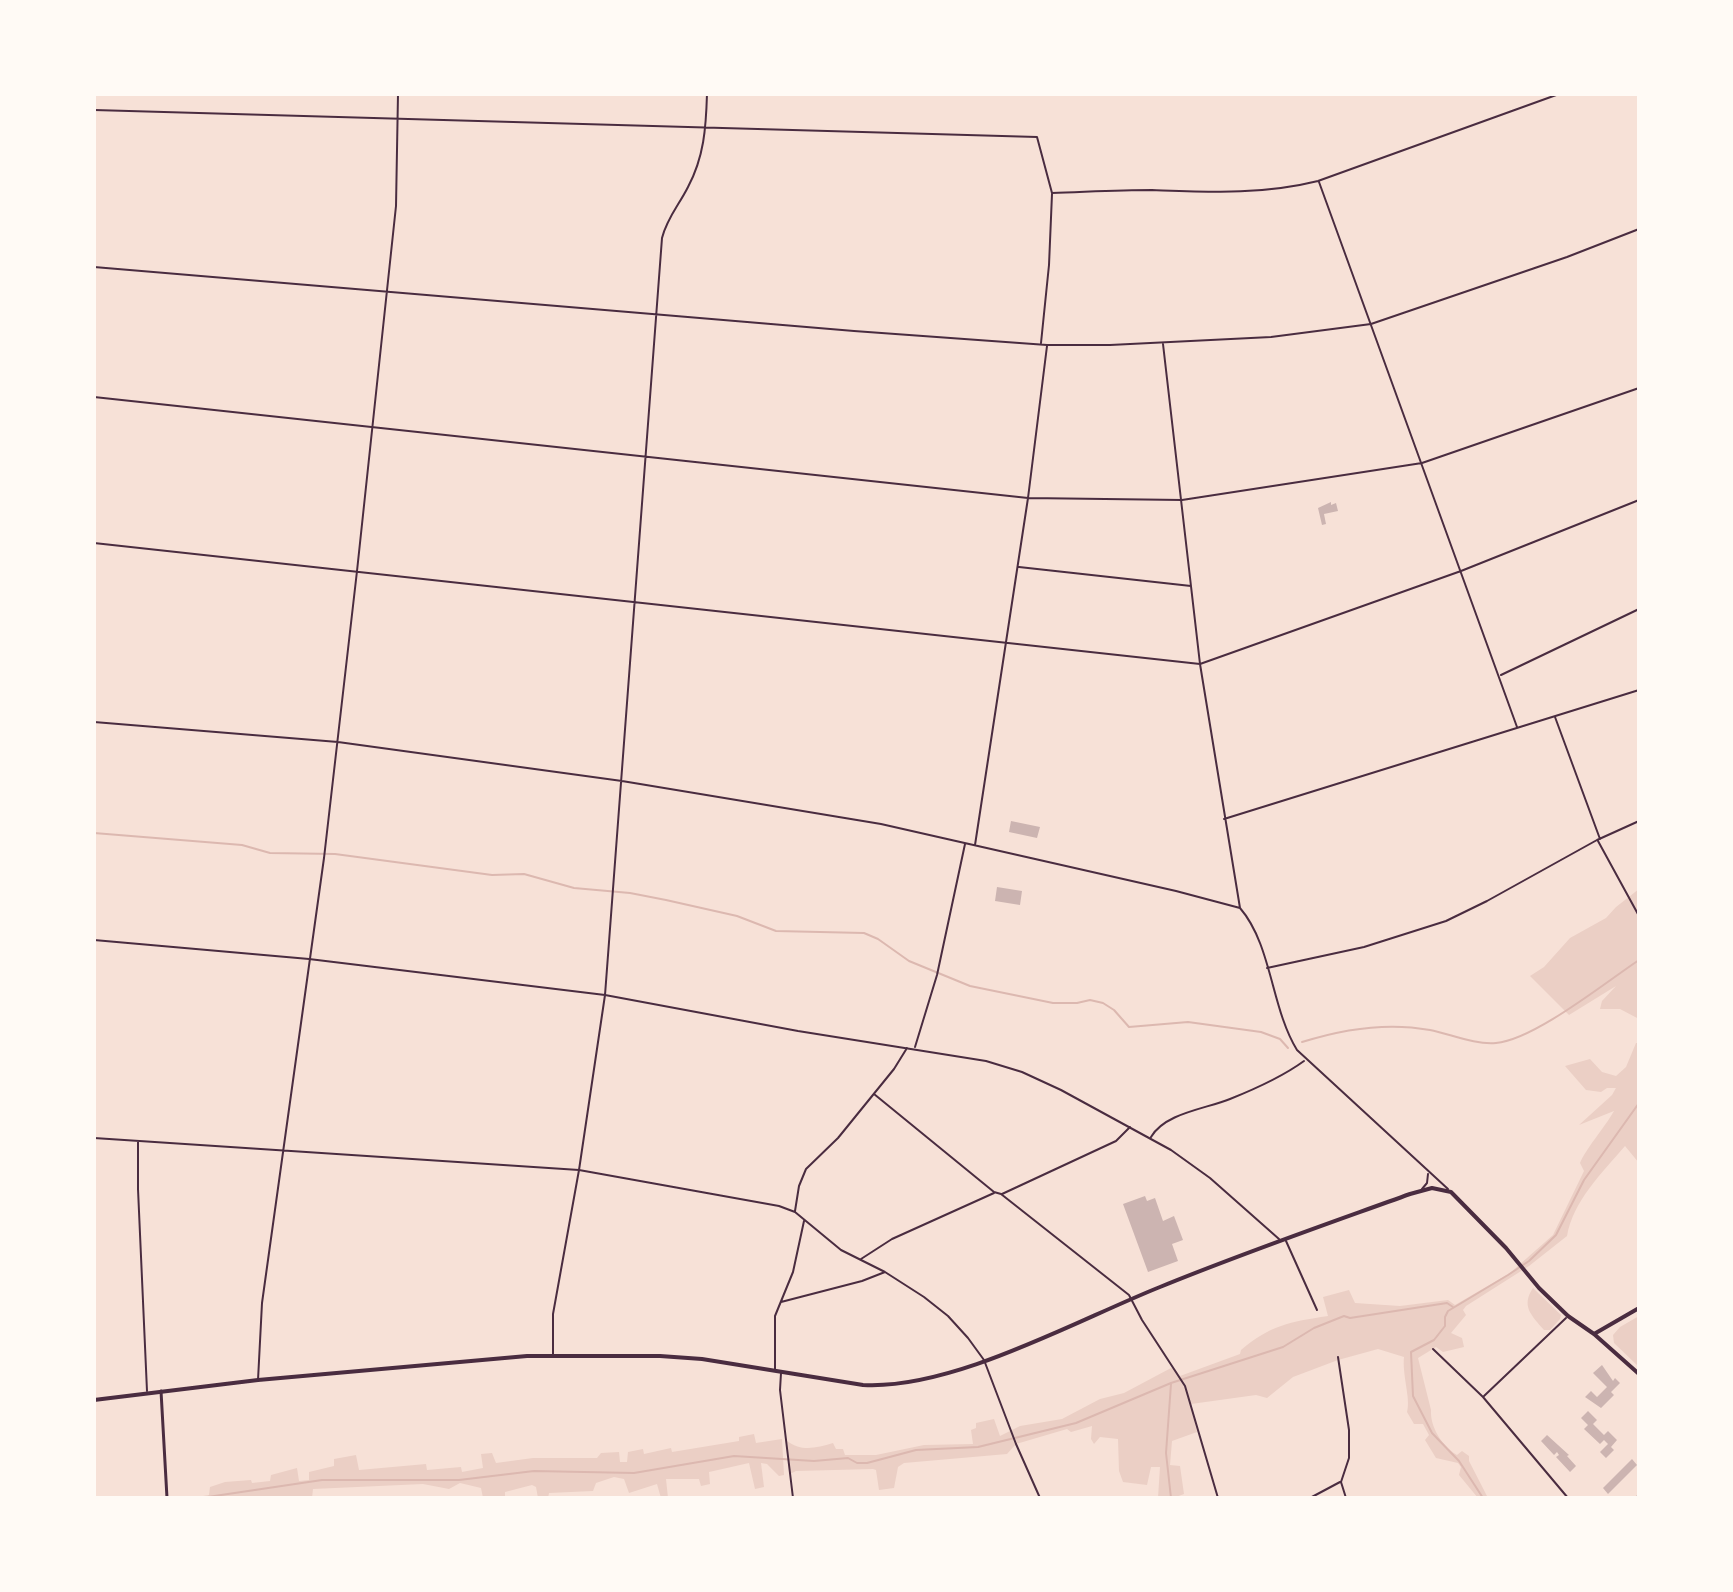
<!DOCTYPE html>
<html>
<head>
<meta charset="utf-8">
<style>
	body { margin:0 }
	#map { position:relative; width:1733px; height:1592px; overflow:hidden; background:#f7e1d7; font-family:"Noto Sans",sans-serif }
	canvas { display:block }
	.frame { position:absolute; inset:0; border:96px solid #fffaf5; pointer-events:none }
</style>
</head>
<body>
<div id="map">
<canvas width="1733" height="1592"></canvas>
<div class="frame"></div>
</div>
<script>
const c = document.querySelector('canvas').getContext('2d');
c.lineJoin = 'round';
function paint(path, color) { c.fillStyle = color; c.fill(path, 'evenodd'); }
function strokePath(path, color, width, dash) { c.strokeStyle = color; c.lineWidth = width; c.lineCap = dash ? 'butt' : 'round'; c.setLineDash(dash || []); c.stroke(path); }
const green = new Path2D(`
	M1639,889V1019L1620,1009H1600L1602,1001L1616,986L1569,1015L1530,976L1544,967L1570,938L1606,918L1616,907Z
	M1636,1043H1639V1163L1625,1146C1602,1173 1573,1201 1567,1236L1529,1266L1466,1306L1463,1310L1466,1315L1451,1333L1462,1338L1464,1347L1443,1352L1436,1347L1418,1358L1431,1410C1430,1427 1442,1446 1457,1455L1462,1451L1469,1456V1461L1488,1498H1478L1459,1475L1461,1467L1458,1463L1436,1458L1425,1440L1429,1435L1423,1424H1414L1407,1412C1411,1399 1402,1375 1404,1357L1378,1349L1338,1360L1293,1377L1267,1398L1256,1395L1191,1404L1197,1432L1172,1441L1170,1465L1180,1466L1184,1494L1173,1498H1158L1160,1467H1151L1147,1485L1123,1482L1119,1471L1118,1439L1100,1437L1094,1444L1091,1439L1092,1426L1071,1432L1067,1429L1016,1444L1007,1454L904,1463L898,1467L894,1488L879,1490L876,1470L873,1469L796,1471L790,1474L787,1441C802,1452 816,1448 833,1443L836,1449H843L845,1455H876L924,1445L973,1444L971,1430L976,1428V1423L994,1419L1000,1436L1020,1426L1062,1419L1100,1399L1124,1393L1171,1368L1175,1369L1180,1376L1240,1354L1241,1350C1271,1325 1289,1322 1328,1316L1323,1297L1349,1290L1355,1303L1400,1306L1448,1300L1455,1305L1510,1273L1553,1235L1584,1171L1580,1163C1585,1150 1605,1127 1614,1111L1579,1125L1612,1095L1616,1088H1607L1601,1092L1586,1090L1565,1066L1590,1059L1602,1072L1616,1076L1626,1067Z
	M1533,1288L1561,1315L1560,1319L1550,1330H1544C1531,1315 1521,1306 1533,1288Z
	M1639,1316V1367L1614,1343L1613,1335L1620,1327Z
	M754,1434L756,1443L782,1439L784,1475L779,1476L767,1464L761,1463L764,1487L755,1489L749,1463L709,1472L710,1484L701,1486L699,1479H666L668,1498H661L657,1484L629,1493L624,1479L614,1477L596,1483L593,1491L549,1493L548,1498H538L536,1487L532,1485L505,1492V1498H483L481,1488L460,1483L449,1489L423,1484L313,1489L312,1498H191L209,1495L210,1487L225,1482L251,1480L252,1483L270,1481L271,1475L297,1468L299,1481L309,1480V1472L334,1466V1459L356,1455L359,1470L426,1464L427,1470L461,1467L462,1472L483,1468L481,1454L492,1453L496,1463L533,1458H597L601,1453L619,1452L620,1462H627L628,1452L643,1449L644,1454L671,1448L672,1452L739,1441V1437Z`);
const stream = new Path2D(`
	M94,833L242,845L270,853L335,854L492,875L524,874L574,888L630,893L666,900L737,916L776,931L864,933L878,939L909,961L970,986L1053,1003H1077L1090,1000L1103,1003L1114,1010L1129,1027L1188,1022L1261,1032L1280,1039L1288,1048
	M1302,1042C1343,1029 1387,1022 1430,1030C1450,1034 1475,1045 1496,1043C1534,1040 1606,982 1639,960
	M201,1498L322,1480H459L534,1471L634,1473L734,1456L814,1461L848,1458L857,1463H867L916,1450L978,1447L1076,1423L1171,1383L1283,1347L1314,1328L1344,1316L1350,1318L1447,1303L1453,1307
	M1171,1498L1166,1453L1171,1384
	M1483,1498L1459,1461L1432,1433L1413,1396L1411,1352L1434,1340L1445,1326V1317L1448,1311L1508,1275L1529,1261L1556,1235L1584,1180L1639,1103`);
const building = new Path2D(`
	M1331,502V505L1336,503L1338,511L1324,514L1326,524L1322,525L1318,508Z
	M1011,821L1040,827L1037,838L1009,832Z
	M997,887L1022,891L1020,905L995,901Z
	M1145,1196L1147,1201L1155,1198L1163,1221L1174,1216L1183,1240L1172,1244L1178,1261L1148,1272L1123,1204Z
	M1602,1365L1613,1381L1615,1378L1620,1383L1611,1392L1614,1395L1601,1408L1585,1397L1591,1391L1597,1397L1607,1387L1593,1373Z
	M1588,1411L1597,1420L1593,1424L1604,1435L1608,1431L1617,1440L1611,1447L1614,1450L1606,1458L1600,1452L1608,1444L1604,1440L1600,1444L1584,1429L1588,1425L1581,1418Z
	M1547,1435L1569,1455L1567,1456L1576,1466L1570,1472L1556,1457L1559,1455L1557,1452L1554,1455L1541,1441Z
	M1632,1459L1637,1465L1608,1494L1603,1488Z`);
const minor = new Path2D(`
	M94,110L1037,137L1052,193C1085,192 1118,190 1152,190C1209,192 1262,195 1318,181L1559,94
	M1319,182L1517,727
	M94,267L854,331L1047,345H1110L1271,337L1371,324L1567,257L1639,229
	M1041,343L1049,265L1052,194
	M1163,344L1200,664L1240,908C1272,945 1271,1008 1297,1050L1448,1189
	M94,397L1028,498L1182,500L1422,463L1639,388
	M94,543L1200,664L1461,571L1639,500
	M1019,567L1191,586
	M1501,675L1639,609
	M1555,717L1600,839
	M94,722L338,742L622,781L881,824L1176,891L1240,908
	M1224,819L1639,690
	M1598,841L1639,916
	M975,845L1028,498L1047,346
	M94,940L309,959L605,995L798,1031L986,1061L1022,1072L1061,1090L1171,1150L1210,1178L1279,1239
	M1267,968L1364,947L1446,921L1487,901L1597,840L1639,821
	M915,1047L937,975L965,844
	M874,1094L994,1192L1001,1194L1129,1295L1142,1320L1185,1386L1218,1498
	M1151,1137C1165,1113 1205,1109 1230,1099C1255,1089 1282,1077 1304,1061
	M94,1138L579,1170L779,1206L795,1212L841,1250L885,1272L924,1297L948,1316L968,1338L984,1360L1016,1444L1040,1498
	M138,1142V1189L147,1391
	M1422,1189L1427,1183L1428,1174
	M1002,1194L1116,1141L1130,1127
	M795,1211L799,1186L806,1169L838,1138L894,1069L907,1048
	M1286,1241L1317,1310
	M861,1259L892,1239L994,1193
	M781,1302L862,1281L885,1272
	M1433,1349L1483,1397L1568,1498
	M553,1354V1314L579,1170L605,995L662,238C667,218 679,205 688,187C704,157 706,128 707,94
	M1338,1357L1349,1430V1458L1341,1482L1346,1498
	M775,1369V1316L793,1272L804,1221
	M781,1373L780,1390L793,1498
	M258,1380L262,1303L324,858L357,571L396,206L398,94
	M1484,1396L1566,1318
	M1310,1498L1340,1482
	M1636,1498L1639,1495`);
const secondary = new Path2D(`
	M161,1391L167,1498`);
const primary = new Path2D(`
	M1594,1334L1639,1308
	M94,1400L258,1380L527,1356H660L702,1359L863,1385C953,1390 1077,1320 1160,1287C1243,1253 1327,1224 1410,1194L1432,1188L1451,1192L1506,1248L1539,1288L1568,1316L1594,1334L1639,1374`);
paint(green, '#ebcfc5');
strokePath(stream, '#dcb8b0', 2);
paint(building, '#ccb4b1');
strokePath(minor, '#4a2c40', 2);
strokePath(secondary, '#4a2c40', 3);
strokePath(primary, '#4a2c40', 4);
</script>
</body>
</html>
